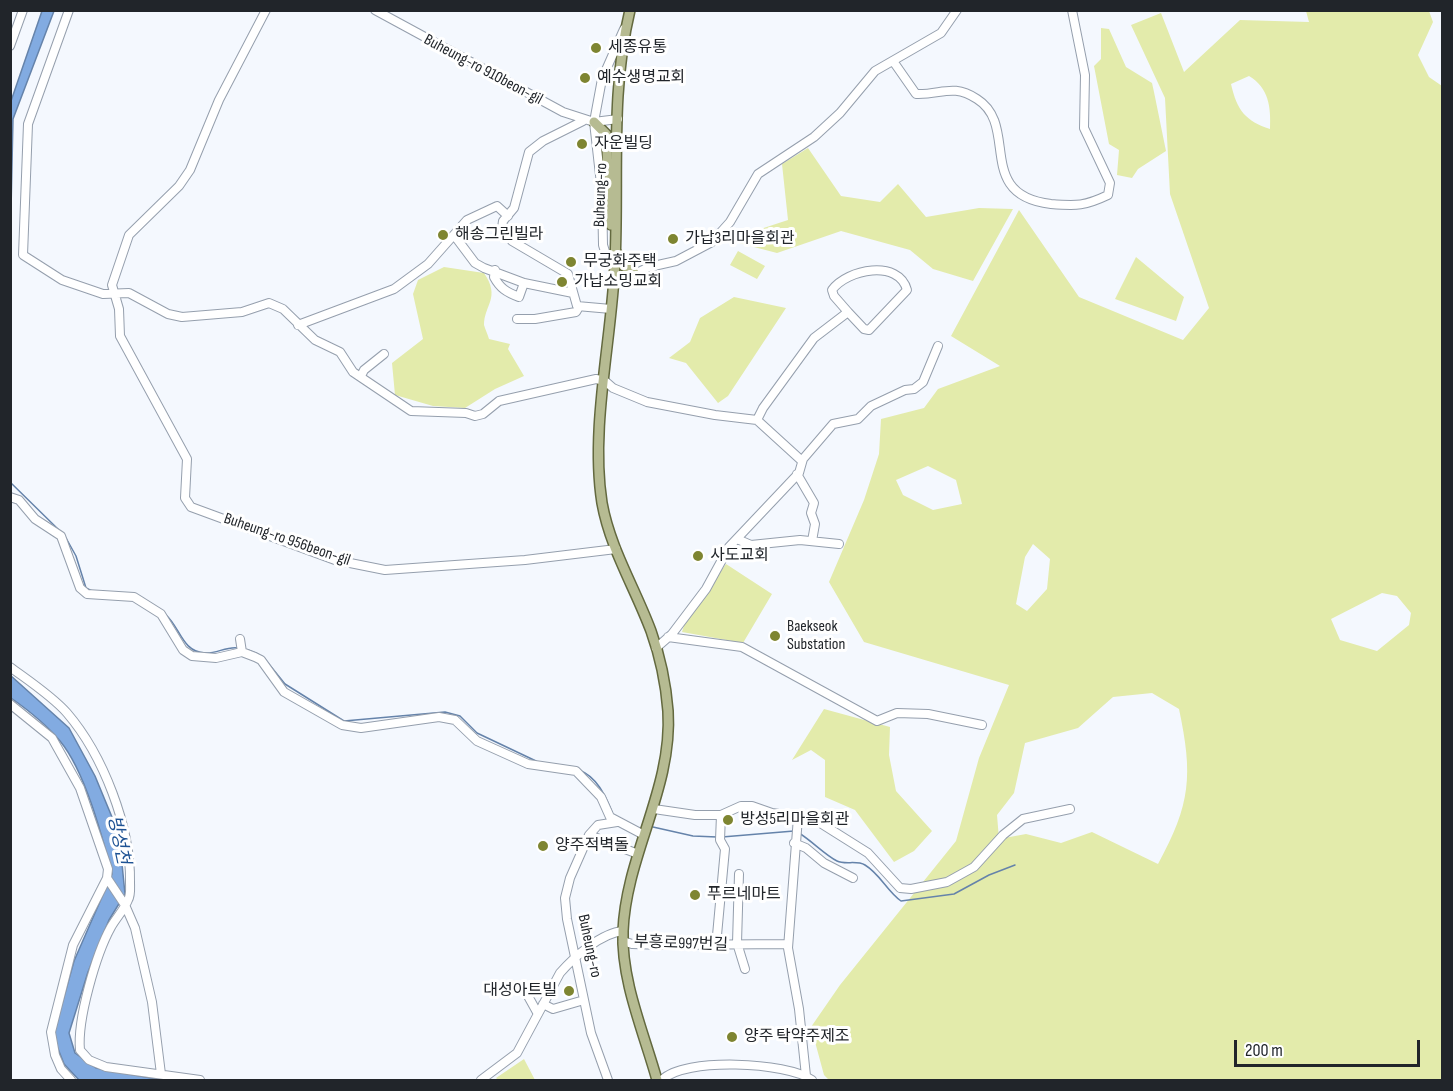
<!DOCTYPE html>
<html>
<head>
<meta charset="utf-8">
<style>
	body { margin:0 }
	#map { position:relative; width:1453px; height:1091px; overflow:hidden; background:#f4f8fe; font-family:"Sofia Sans Condensed",sans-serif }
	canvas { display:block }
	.frame { position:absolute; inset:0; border:12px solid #21252a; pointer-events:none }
	.scale { position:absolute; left:1234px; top:1040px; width:186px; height:27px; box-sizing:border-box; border:3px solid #21252a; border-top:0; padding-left:8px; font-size:18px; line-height:21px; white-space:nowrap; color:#21252a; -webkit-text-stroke:4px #fff; paint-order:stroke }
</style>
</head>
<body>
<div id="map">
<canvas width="1453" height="1091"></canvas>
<div class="frame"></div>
<div class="scale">200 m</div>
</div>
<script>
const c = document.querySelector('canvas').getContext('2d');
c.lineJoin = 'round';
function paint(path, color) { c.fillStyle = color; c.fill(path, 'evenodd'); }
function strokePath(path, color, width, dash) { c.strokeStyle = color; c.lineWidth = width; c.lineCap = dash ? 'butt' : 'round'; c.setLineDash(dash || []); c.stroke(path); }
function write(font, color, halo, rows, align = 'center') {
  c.font = font + ' "Sofia Sans Condensed","Noto Sans KR",sans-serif'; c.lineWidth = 6; c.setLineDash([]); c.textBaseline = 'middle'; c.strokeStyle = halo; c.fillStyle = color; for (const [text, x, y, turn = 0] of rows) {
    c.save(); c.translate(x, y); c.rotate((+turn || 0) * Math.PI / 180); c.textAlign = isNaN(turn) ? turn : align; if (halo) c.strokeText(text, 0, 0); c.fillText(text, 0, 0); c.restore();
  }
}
const green = new Path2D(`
	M1306,11H1429L1433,22L1418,55L1429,77L1442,86V1080H829L824,1075L811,1027L840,985L956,841L979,758L1009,685L864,642L829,582L864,500L879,454L881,419L924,408L938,389L1000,366L951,336L1019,210L1079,297L1183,340L1209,308L1170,194L1165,98L1131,25L1161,13L1184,72L1240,20L1309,22ZM1249,76C1269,88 1271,107 1270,129C1246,121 1237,111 1231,84ZM928,466L956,480L962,504L933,510L903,495L896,480ZM1033,544L1050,559L1047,589L1027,611L1016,604L1025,557ZM1382,593L1397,596L1411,613L1409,625L1377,651L1340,640L1331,619ZM1152,693L1179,709C1193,775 1191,804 1158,864L1092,832L1061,843L1026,834L999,839L997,815L1014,793L1025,743L1078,728L1113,697Z
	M1101,28L1109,29L1126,67L1152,83L1154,92L1166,151L1138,169L1132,178L1117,175L1119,150L1109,144L1094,66L1101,59Z
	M808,148L841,196L880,202L898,184L926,217L979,208L1013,209L973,281L933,269L910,250L841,231L777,253L727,240L788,220L782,164Z
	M738,251L765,266L757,279L730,265Z
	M1136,257L1184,297L1176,321L1115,299Z
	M444,267L484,273C501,298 484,305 484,325C485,329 488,335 489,339L510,344L508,349L524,376L495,389L465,408L433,406L395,395L392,363L423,339L413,294L418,280Z
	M734,297L786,308L728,396L718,403L686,363L669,358L690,342L700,318Z
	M726,564L772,594L743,643L682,632L686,619Z
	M824,709L890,727L889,755L896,791L932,831L914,851L894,862L855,810L825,797V760L811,750L792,760Z
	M524,1059L535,1080H498L496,1078Z`);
const water = new Path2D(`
	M42,11H54L13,119L11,210V101Z
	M10,675L69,728L95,776L119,834L125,894L109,920L88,972L69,1033L75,1053L96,1068L162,1080H79L64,1064L53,1036L74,961L112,874C102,836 85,771 60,741C46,724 28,710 11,698Z`);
const stream = new Path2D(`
	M10,482L63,534
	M66,538L76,556L86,588L92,591
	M166,615C180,627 182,652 205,653C216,654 227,646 238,648
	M248,650L258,654
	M264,658L285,684L344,721L445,712L460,716L477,733L536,761
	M579,770C597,777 605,795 612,812
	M653,827L693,836L717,837
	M799,833C812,841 825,855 837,861C845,865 857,860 865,865C880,874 887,891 901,901L954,894L989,875L1015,865
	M722,837L794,831`);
const minor = new Path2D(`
	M69,10L28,124L23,255L62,280L103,294L129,293L168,314L182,317L242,312L269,303L283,309L315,340L340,352L353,372L411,411L466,413L475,416L483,414L499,401L596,379L605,381L613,388L647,402L715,415L757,420L802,461
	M266,10L219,100L190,170L179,186L129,235L112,285L119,309L120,336L187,459L185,498L191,507L335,560L385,570L525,560L616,549
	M375,10L563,112L594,122L618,119
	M10,46L23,10
	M893,61L916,94C942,95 952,83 977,99C1020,126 974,195 1051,204C1077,206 1085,206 1108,195L1110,183L1084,128L1085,75L1072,10
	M583,121L543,141L529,152L514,208L503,221L502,228L512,241L568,274L577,306L611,309
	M454,235L475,263L484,268L524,283L573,293
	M615,262L607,258L603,245L602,193L594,122L602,79L624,29
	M495,270L494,277C500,288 506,292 519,297L524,283
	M613,280H622L649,267L676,261L712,242L730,222L758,174L814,137L840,113L875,71L941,33L957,10
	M517,319H535L576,312L579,307
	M298,325L394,289L428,264L467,220L497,206L508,216
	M361,376L364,370L384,354
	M757,420L763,408L814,338L848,312L864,329L869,330L907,290C899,259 847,269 832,290L834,296L848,312
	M797,474L814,503L811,513L815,524L812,541
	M10,497L19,500L35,519L61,536L80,588L87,594L134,597L161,614L183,650L192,656L216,658L242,652L255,657L261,660L284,692L342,725L361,728L439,717L455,720L477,741L528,764L576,771L601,797L610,817L644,835
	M737,539L751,545L800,540L839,544
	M668,637L742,647L877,721L897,713L928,714L982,725
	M240,639L242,652
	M656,648L672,634L706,589L729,547L799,473L803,459L833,424L858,419L871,406L905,390L914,389L923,382L938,346
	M10,667C29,681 52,696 67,713C103,755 131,827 130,882C130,888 131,895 128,900C124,910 116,918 111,927C96,954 77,1020 80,1050L89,1060L106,1067L200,1080
	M10,704L52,738L80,788L108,869L107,878L125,905L135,928L152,1002L161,1074
	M654,809L695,815H721L741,806H752L772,813L814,819L868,853L900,888L911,889L947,882L974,867L1003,835L1023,819L1070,809
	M798,817L788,948L799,1009L806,1076
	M589,835L598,825L617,822
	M794,843L806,848L824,863L853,878
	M739,874L737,943L745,969
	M623,941L632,944L663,945L788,944
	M716,946L725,849L720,840L721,815
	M523,987L538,1014
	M543,1004L553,1009L584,1000
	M71,1080L61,1069L55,1055L51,1032L73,945L107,878
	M481,1080L517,1053L560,973C574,957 601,933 623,931
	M608,1080L591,1033L567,919L565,898L570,878L589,835L638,854
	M662,1080C684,1057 787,1062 812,1080`);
const major = new Path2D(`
	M630,10C610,93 619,178 615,262C612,338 590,428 602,503C610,548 635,588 651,631C660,656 666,685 668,711C673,788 626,855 623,931C621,981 644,1033 657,1080
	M594,122L606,134L607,141L608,206L611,225
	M617,253L623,265L634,273`);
const markers = [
	[596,48,6,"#7e8531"],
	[585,78,6,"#7e8531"],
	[582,144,6,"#7e8531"],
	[443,235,6,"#7e8531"],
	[673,239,6,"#7e8531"],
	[571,262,6,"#7e8531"],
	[562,282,6,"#7e8531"],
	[698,556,6,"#7e8531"],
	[775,636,6,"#7e8531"],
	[728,820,6,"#7e8531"],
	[543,846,6,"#7e8531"],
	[695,895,6,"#7e8531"],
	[569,991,6,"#7e8531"],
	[732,1037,6,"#7e8531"]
];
const poiNames = [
	["세종유통",608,48],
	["예수생명교회",597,78],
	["자운빌딩",594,144],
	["해송그린빌라",455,235],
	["가납3리마을회관",685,239],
	["무궁화주택",583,262],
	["가납소밍교회",574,282],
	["사도교회",710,556],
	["Baekseok",787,627],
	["Substation",787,645],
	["방성5리마을회관",740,820],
	["양주적벽돌",555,846],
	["푸르네마트",707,895],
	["대성아트빌",557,991,"right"],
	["양주 탁약주제조",744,1037]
];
const streetNames = [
	["Buheung-ro 910beon-gil",483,70,28],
	["Buheung-ro",601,195,-88],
	["Buheung-ro 956beon-gil",287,540,19],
	["부흥로997번길",681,944,2],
	["Buheung-ro",589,946,78]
];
const waterNames = [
	["방성천",118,840,78]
];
paint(green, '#e3ebab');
paint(water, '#82abe1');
strokePath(water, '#6583aa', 1.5);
strokePath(stream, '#6583aa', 1.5);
strokePath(minor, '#959fad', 10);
strokePath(major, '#63693f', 12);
strokePath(minor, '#fff', 8);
strokePath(major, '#b6bb92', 9);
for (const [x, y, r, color] of markers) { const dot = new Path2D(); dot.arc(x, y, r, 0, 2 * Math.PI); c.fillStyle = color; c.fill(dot); strokePath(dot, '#fff', 2); }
write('16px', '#21252a', '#fff', poiNames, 'left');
write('16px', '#21252a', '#fff', streetNames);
write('italic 18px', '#1f5394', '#fff', waterNames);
</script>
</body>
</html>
